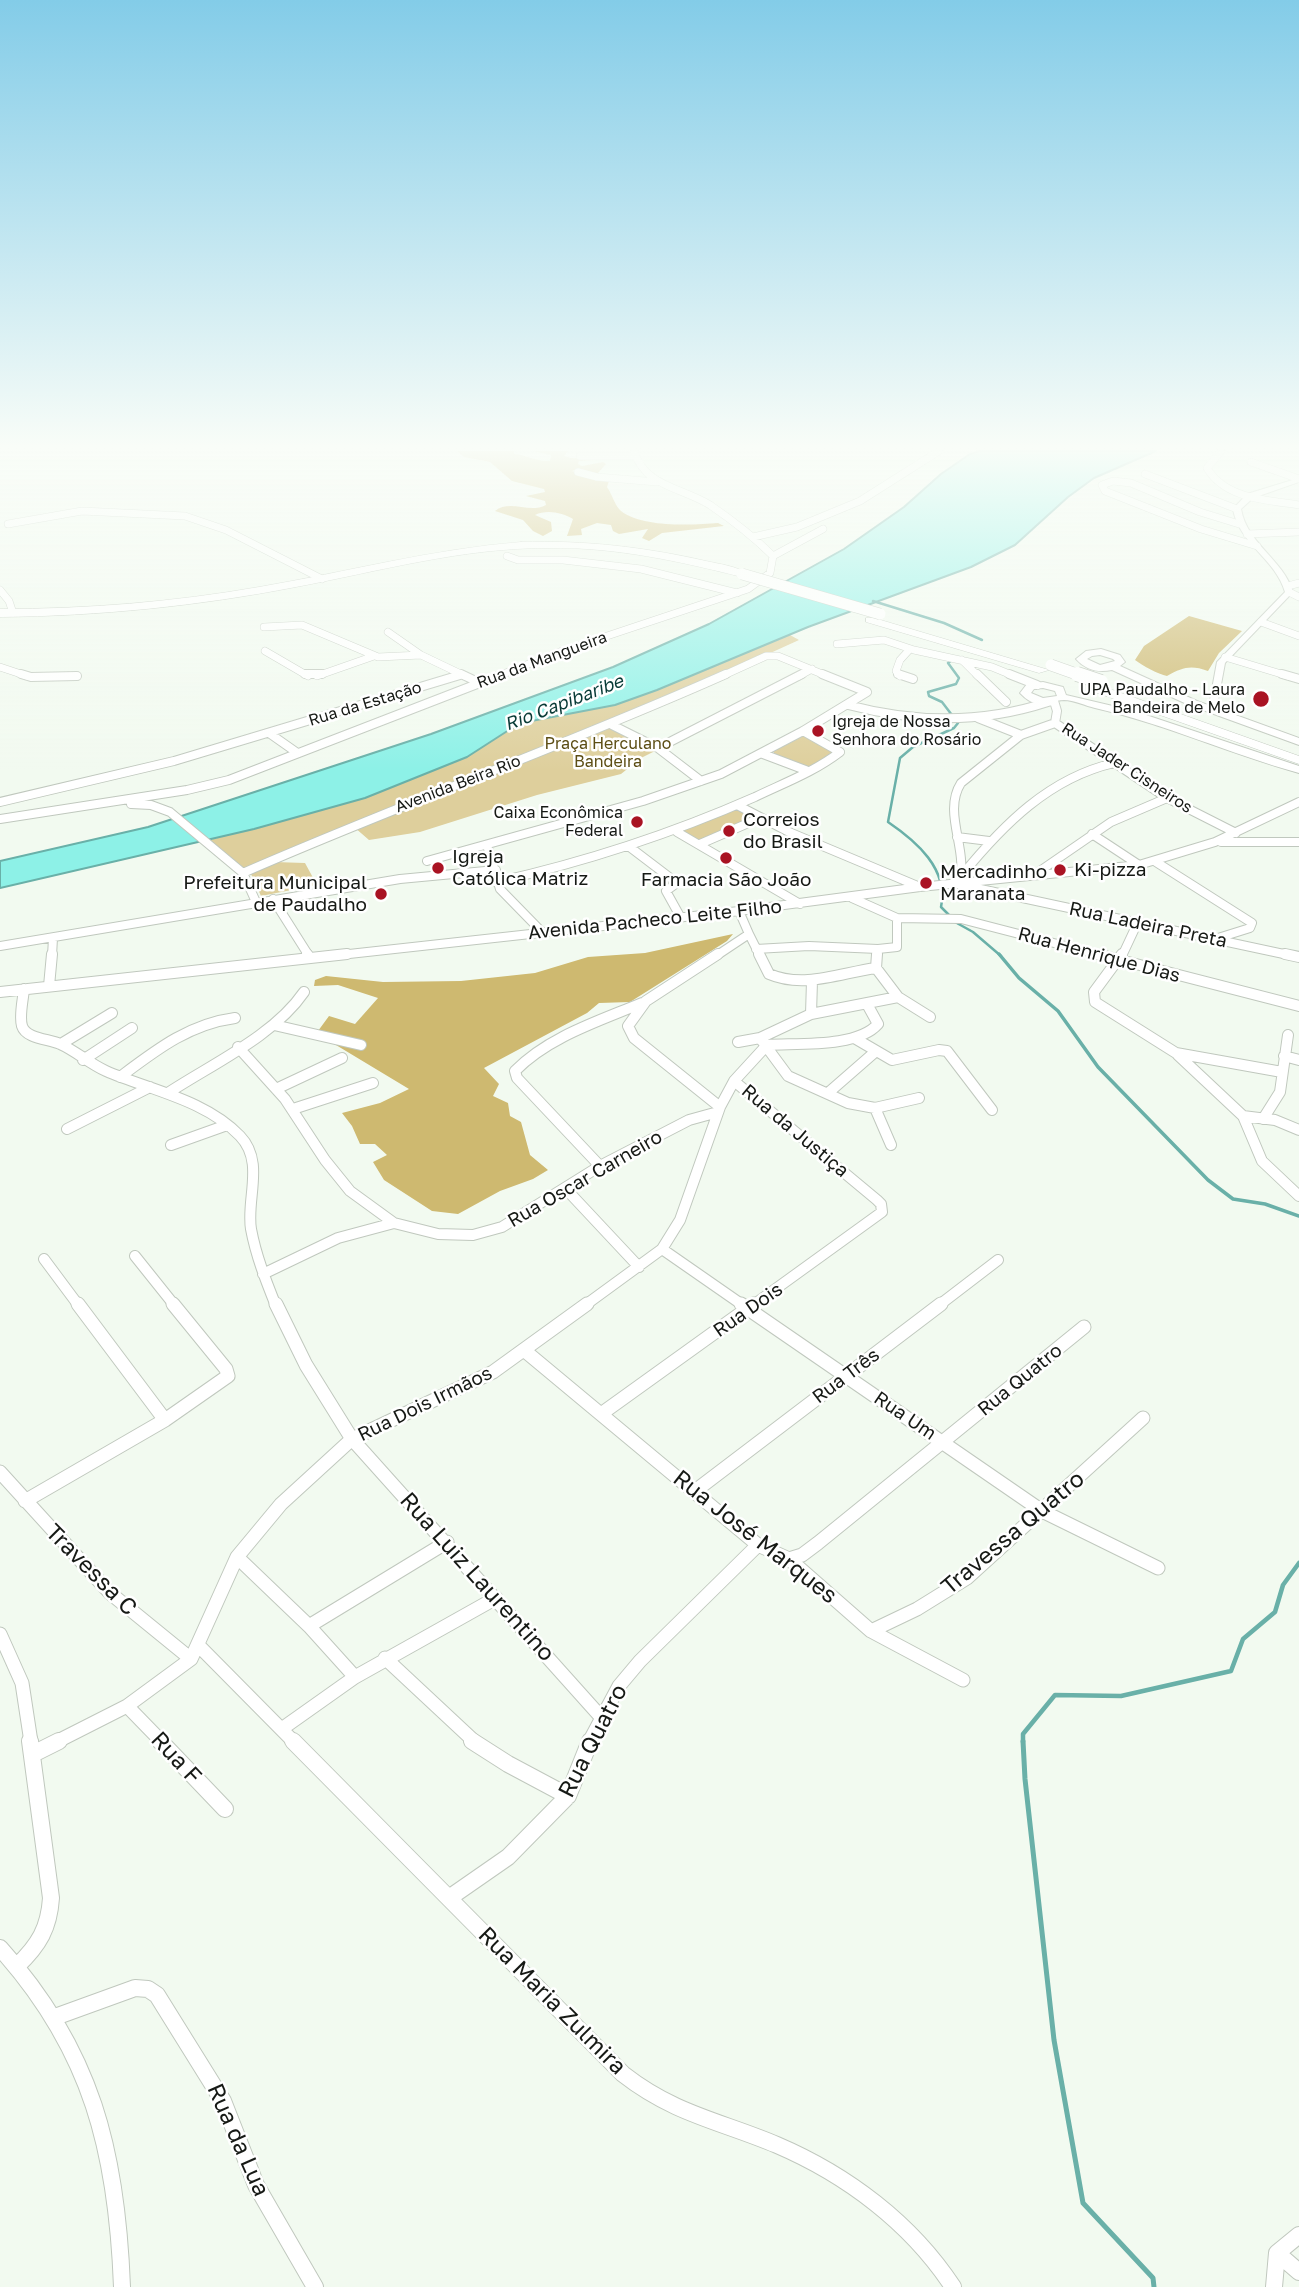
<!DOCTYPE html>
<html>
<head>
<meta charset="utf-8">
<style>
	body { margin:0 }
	canvas { display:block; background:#f2faf0 }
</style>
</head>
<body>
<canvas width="1299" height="2287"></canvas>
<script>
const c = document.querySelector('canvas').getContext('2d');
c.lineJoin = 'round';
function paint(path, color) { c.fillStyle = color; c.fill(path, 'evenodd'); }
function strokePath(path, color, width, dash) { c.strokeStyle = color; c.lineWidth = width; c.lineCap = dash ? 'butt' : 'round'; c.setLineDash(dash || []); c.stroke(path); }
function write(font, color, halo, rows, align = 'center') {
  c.font = font + ' "Golos Text",sans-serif'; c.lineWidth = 5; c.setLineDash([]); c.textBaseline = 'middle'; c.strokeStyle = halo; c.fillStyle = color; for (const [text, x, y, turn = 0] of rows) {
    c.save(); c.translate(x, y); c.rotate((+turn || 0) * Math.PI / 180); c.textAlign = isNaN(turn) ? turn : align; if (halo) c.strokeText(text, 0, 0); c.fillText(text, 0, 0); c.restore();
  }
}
const green = new Path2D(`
	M790,635L799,640L612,725L243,873L206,841L365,798L467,757L512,728L526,722L615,705Z
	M611,727L657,750L641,758L621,774L537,795L420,832L369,840L354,827Z
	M800,734L807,735L836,753L807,768L774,756V751Z
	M737,805L760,818L700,844L677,832Z
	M274,862L305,863L317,885L261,896L251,874Z`);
const forest = new Path2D(`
	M457,451H514V454C527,455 537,462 550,461L551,455L532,451H568L564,456L571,458L613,459L579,461L578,464L582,466L603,462L606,464L597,474L578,469L572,471L609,481L607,487C612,494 615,506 621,511C643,528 693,525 718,523L724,526L662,533L649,541L642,538L648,529L619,534L613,531L611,525L597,523L581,529L582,535L567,536L573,519C563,513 547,509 535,515L551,522L552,531L543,536L533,531L523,520L495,511C510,499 529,514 546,505L545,501L526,496L545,492L544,489L512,481L490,462L464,457Z
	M1189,616L1242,631L1219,653L1208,671C1191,665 1183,667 1167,676C1158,674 1143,666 1135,660L1144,646Z
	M733,934L727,941L630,1002L599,1003L587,1013L484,1068L499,1084L493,1096L508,1103L510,1116L521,1122L530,1155L548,1170L533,1179L500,1191L458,1214L432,1211L384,1180L373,1162L387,1155L375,1144H360L352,1126L342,1113L380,1103L409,1089L331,1042L318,1031L329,1016L355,1024L378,998L338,985L314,986L315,980L326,976L383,982L461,981L535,973L588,957L645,953Z`);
const water = new Path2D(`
	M980,451H1156L1094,478L1068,497L1015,545L971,567L808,627L657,690L615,705L526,722L512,728L467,757L365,798L254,829L0,888V861L148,827L431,734L613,667L709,624L844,549L904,507L941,474L970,454Z`);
const streamFar3 = new Path2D(`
	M873,601L944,623L982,640
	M950,916L941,907C949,869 916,841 888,822L900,758L913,747L954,728L958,723L942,702L929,696L928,692L956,684L959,678L948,663L952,660
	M955,922L973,932L1001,956`);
const streamFar2 = new Path2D(`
	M999,954L1019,978L1058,1011L1098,1067L1208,1180L1233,1199L1265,1204L1299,1216`);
const streamFar1 = new Path2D(`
	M1023,1742V1734L1055,1695L1121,1696L1231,1671L1243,1639L1275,1612L1283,1585L1299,1563`);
const stream = new Path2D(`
	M1023,1741L1025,1779L1054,2040L1083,2203L1153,2278L1154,2287`);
const minorFar4 = new Path2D(`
	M634,451C645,487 681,487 710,505C732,520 754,537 773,556
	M1221,451L1207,468C1225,499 1267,500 1299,505
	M580,456H635
	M1251,462L1299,479
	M578,472L597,477L657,482
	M1145,474L1237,509
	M8,524L82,511L185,516L226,530L322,579
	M1239,524L1200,512L1131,483L1113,481L1102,485L1105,491L1201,529L1257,546
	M1247,534L1299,532
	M753,537L797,527L860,501L939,451
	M507,556L518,560H563L641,569L737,593
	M773,556L823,529
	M1288,586L1299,583
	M0,590L9,601L13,613
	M1289,592L1299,597
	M1261,622L1299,636
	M264,627L302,625L378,657L421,655L465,676
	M388,632L421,655
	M837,644L884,640L914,650L992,667L1014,676
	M265,651L308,676
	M1225,657L1288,676
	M962,660L978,676
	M0,667L27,676
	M317,676L374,656
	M498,676L562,651L748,589L770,573L773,556
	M722,676L766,656H778L827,676
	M799,676L812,669
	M900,676L896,671L900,660L910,649`);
const minorFar3 = new Path2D(`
	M21,674L31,677L77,676
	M305,674H322
	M461,674L480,683
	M898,674L913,679
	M977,674L1006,702
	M1009,674L1037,685
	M1282,674L1299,679
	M1054,701L1057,711L1055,723
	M848,705C916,723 981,724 1048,702
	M978,718L1021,735
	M1055,723L1021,735L961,783C941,814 972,856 957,884L1293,956
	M1055,723L1167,798L1236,833
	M612,725L658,748L701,781
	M269,733L296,752
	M658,748L802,674
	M763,754L808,771
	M0,802L174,761L460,675
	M131,804L151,805L170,812L243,873L256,902
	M737,805L789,832L920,887
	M0,819L187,790L229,780L503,674
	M677,832L800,904
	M1092,834L1139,865
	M957,837L989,841
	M1221,842H1299
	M700,844L760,818
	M487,845L500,889L542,932
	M631,848L677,883L666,891L681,918
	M427,861L643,801L721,774L803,731L867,692L822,674
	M1156,862L1252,923L1250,928L1218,938
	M243,873C403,803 567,745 726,674
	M962,875C1003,825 1049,778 1114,763
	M1034,875L1111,822L1167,798
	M496,882C585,862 671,834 755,797C784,783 814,772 840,752L803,731
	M852,898L897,918V947L878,949L877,956
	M273,899L309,956
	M897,918L961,919L1104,956
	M749,934L760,956
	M0,946L400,879L496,870
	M756,949L809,946L878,949
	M52,956L53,938
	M331,956L739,911L920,887L1139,865L1215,842L1299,802
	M716,956L749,934L739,911
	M1122,956L1137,924`);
const minorFar2 = new Path2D(`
	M307,954L310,958
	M718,954L646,1001L628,1026L634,1038L720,1107
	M759,954L769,974C804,989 840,973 876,968
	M877,954L876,968L898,997L930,1017
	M1097,954L1299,1006
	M1122,954L1094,992L1095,1002L1176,1053L1282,1072
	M1285,954L1299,957
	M49,986L52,954
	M24,989C23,1000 19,1016 22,1026C26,1039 50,1039 60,1044C76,1051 90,1064 106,1071C150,1090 206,1100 240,1136C265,1162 246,1199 251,1229C256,1256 266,1281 276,1306
	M0,992L347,954
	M811,1014L812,981
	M274,1025L361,1045
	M760,1038L788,1076L848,1103L875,1108L919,1098
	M856,1039L892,1060L939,1050L947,1051L992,1110
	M738,1042L760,1038L811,1014L898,997
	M61,1044L112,1013
	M238,1047L285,1099L325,1160L350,1191L394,1223L438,1234L473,1235L502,1227L600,1166L689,1120L718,1112
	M1178,1055L1243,1116L1275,1120L1299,1130
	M1284,1056L1299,1060
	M83,1060L132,1028
	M120,1077C156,1050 189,1024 235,1018
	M734,1081L877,1200L881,1204L882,1212L752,1306
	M276,1089L342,1058
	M168,1093C212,1064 274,1036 304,992
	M828,1093L875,1052
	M875,1108L891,1145
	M293,1109L373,1083
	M1243,1116L1262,1161L1299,1196
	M1263,1119L1280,1092L1288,1035
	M67,1129L150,1087
	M171,1145L227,1125
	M600,1166L517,1078L515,1071C548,1037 599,1021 642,1003
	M565,1188L639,1267
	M662,1249L744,1306
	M135,1256L175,1306
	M44,1259L79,1306
	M263,1274L338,1238L394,1223
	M584,1306L662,1249L680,1220L720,1107L734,1081L767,1045C798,1043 857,1048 878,1024L867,1004
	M938,1306L998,1260`);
const minorFar1 = new Path2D(`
	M78,1304L165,1420
	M276,1304L306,1365L352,1439L601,1717
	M741,1304L1042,1511L1158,1568
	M525,1351L758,1545L789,1559L871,1631L963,1680
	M601,1414L754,1304
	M0,1472L110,1593L191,1659
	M695,1491L941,1304
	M25,1501L165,1420L228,1376L226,1369L173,1304
	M237,1557L309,1626L355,1677
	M789,1559L802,1555L818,1543L1084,1327
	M309,1626L447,1542
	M871,1631L917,1609L967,1578L1143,1418
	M0,1634L22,1683L31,1742
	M198,1645L294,1742
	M385,1658L475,1742
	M127,1706L162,1742
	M283,1728L355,1677L496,1598
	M56,1742L127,1706L191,1659L237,1557L281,1504L352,1439L493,1372L587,1304
	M589,1742L619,1686L640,1661L758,1545`);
const minor = new Path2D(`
	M160,1741L225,1809
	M293,1741L623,2074C674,2114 720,2121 777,2145C847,2175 911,2223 953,2287
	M472,1741L508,1764L568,1796
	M33,1754L59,1741
	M449,1898L508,1857L568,1796L590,1741
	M0,1948C92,2050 117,2152 122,2287
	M17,1966C39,1945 49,1928 51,1898L30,1741
	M55,2017L135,1988L148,1989L157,1995L223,2101L256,2185L315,2287
	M1277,2253L1299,2272
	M1274,2287L1277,2253L1299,2235`);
const tertiary = new Path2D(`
	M1299,478V482L1253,498L1241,509C1247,544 1283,559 1293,592L1225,663L1216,711L1209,713L1208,711L1217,662L1285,592C1275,558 1239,544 1233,509L1247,494Z`);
const secondary = new Path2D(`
	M1101,649L1120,655L1125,662L1120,666L1197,701L1299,738V745L1189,705L1112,670C1098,673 1086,670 1076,659L1086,651ZM1100,655L1113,659L1115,661L1100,665L1087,659L1092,656Z
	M1043,682L1063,687L1066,695L1134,711L1299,766V773C1230,754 1165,724 1095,708C1086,706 1074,700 1064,700C1046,701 1037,711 1020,693L1027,684ZM1043,688L1055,691L1057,696L1043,698L1031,693L1034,689Z`);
const trunk = new Path2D(`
	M521,542C584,540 645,547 706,561C719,564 737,566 748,574L742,577C678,561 615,547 548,548C462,548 380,571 296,587C198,606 100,616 0,617V609C87,609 173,602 259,587C347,572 432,549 521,542Z
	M866,618H874L1049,670L1039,673L866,622Z
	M1093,683L1299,756V764L1089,690V684Z`);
const trunkBridgeFar1 = new Path2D(`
	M742,574L880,614
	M1051,665L1082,676`);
const trunkBridge = new Path2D(`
	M1077,674L1101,682`);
const markers = [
	[1261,699,9,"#a91323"],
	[818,731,7,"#a91323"],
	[637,822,7,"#a91323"],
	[729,831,7,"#a91323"],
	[726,858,7,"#a91323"],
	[438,868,7,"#a91323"],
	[1060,870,7,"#a91323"],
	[926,883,7,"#a91323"],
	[381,894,7,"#a91323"]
];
const farStreetnames = [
	["Rua da Mangueira",542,660,-20],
	["Rua da Estação",365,704,-17],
	["Rua Jader Cisneiros",1127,768,33],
	["Avenida Beira Rio",458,784,-21]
];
const farPoinames = [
	["UPA Paudalho - Laura",1245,690],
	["Bandeira de Melo",1245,708],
	["Igreja de Nossa",832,722,"left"],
	["Senhora do Rosário",832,740,"left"],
	["Caixa Econômica",623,813],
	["Federal",623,831]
];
const farParknames = [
	["Praça Herculano",608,744],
	["Bandeira",608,762]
];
const farWaternames = [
	["Rio Capibaribe",564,703,-21]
];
const poiNames = [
	["Correios",743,820],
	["do Brasil",743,842],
	["Igreja",452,857],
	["Católica Matriz",452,879],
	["Ki-pizza",1074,870],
	["Mercadinho",940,872],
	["Maranata",940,894],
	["Farmacia São João",726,880,"center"],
	["Prefeitura Municipal",367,883,"right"],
	["de Paudalho",367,905,"right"]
];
const streetNames = [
	["Avenida Pacheco Leite Filho",655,920,-6],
	["Rua Ladeira Preta",1148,925,12],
	["Rua Henrique Dias",1099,955,15],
	["Rua da Justiça",795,1131,40],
	["Rua Oscar Carneiro",585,1179,-30],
	["Rua Dois",748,1310,-35],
	["Rua Três",846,1376,-37],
	["Rua Quatro",1020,1380,-39],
	["Rua Dois Irmãos",425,1404,-26],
	["Rua Um",905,1416,34]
];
const nearStreetnames = [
	["Travessa Quatro",1013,1533,-40],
	["Rua José Marques",755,1537,38],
	["Travessa C",91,1570,45],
	["Rua Luiz Laurentino",477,1577,48],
	["Rua Quatro",593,1741,-63],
	["Rua F",176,1758,47],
	["Rua Maria Zulmira",552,2001,45],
	["Rua da Lua",238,2140,66]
];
paint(green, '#decf9c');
paint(forest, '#ceb970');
paint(water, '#8df1e7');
strokePath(water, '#69b0a8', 2);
strokePath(streamFar3, '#69b0a8', 2.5);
strokePath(streamFar2, '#69b0a8', 3.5);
strokePath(streamFar1, '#69b0a8', 4.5);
strokePath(stream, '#69b0a8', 5);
strokePath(minorFar4, '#c0c8be', 8);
strokePath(minorFar3, '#c0c8be', 10);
strokePath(minorFar2, '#c0c8be', 12);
strokePath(minorFar1, '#c0c8be', 15);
strokePath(minor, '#c0c8be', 18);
strokePath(tertiary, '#c0c8be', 2);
strokePath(secondary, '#c0c8be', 2);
strokePath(trunk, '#c0c8be', 1);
strokePath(minorFar4, '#fff', 7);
strokePath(minorFar3, '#fff', 8);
strokePath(minorFar2, '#fff', 10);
strokePath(minorFar1, '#fff', 13);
strokePath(minor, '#fff', 16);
paint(tertiary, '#fff');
paint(secondary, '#fff');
paint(trunk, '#fff');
strokePath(trunkBridgeFar1, '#c0c8be', 12, []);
strokePath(trunkBridge, '#c0c8be', 16, []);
strokePath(trunkBridgeFar1, '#fff', 11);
strokePath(trunkBridge, '#fff', 14);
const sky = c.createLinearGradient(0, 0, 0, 771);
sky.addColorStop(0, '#83cce8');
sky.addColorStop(0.58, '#f9fdf8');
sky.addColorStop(1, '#f9fdf800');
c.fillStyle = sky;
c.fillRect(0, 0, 1299, 771);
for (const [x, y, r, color] of markers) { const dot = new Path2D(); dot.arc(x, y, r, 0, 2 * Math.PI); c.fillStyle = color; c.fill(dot); strokePath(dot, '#fff', 2.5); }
write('16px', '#161915', '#fff', farStreetnames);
write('16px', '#161915', '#fff', farPoinames, 'right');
write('16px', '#5c4d14', '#fff', farParknames);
write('italic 18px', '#093b37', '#fff', farWaternames);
write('19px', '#161915', '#fff', poiNames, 'left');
write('19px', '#161915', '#fff', streetNames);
write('23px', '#161915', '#fff', nearStreetnames);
</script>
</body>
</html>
